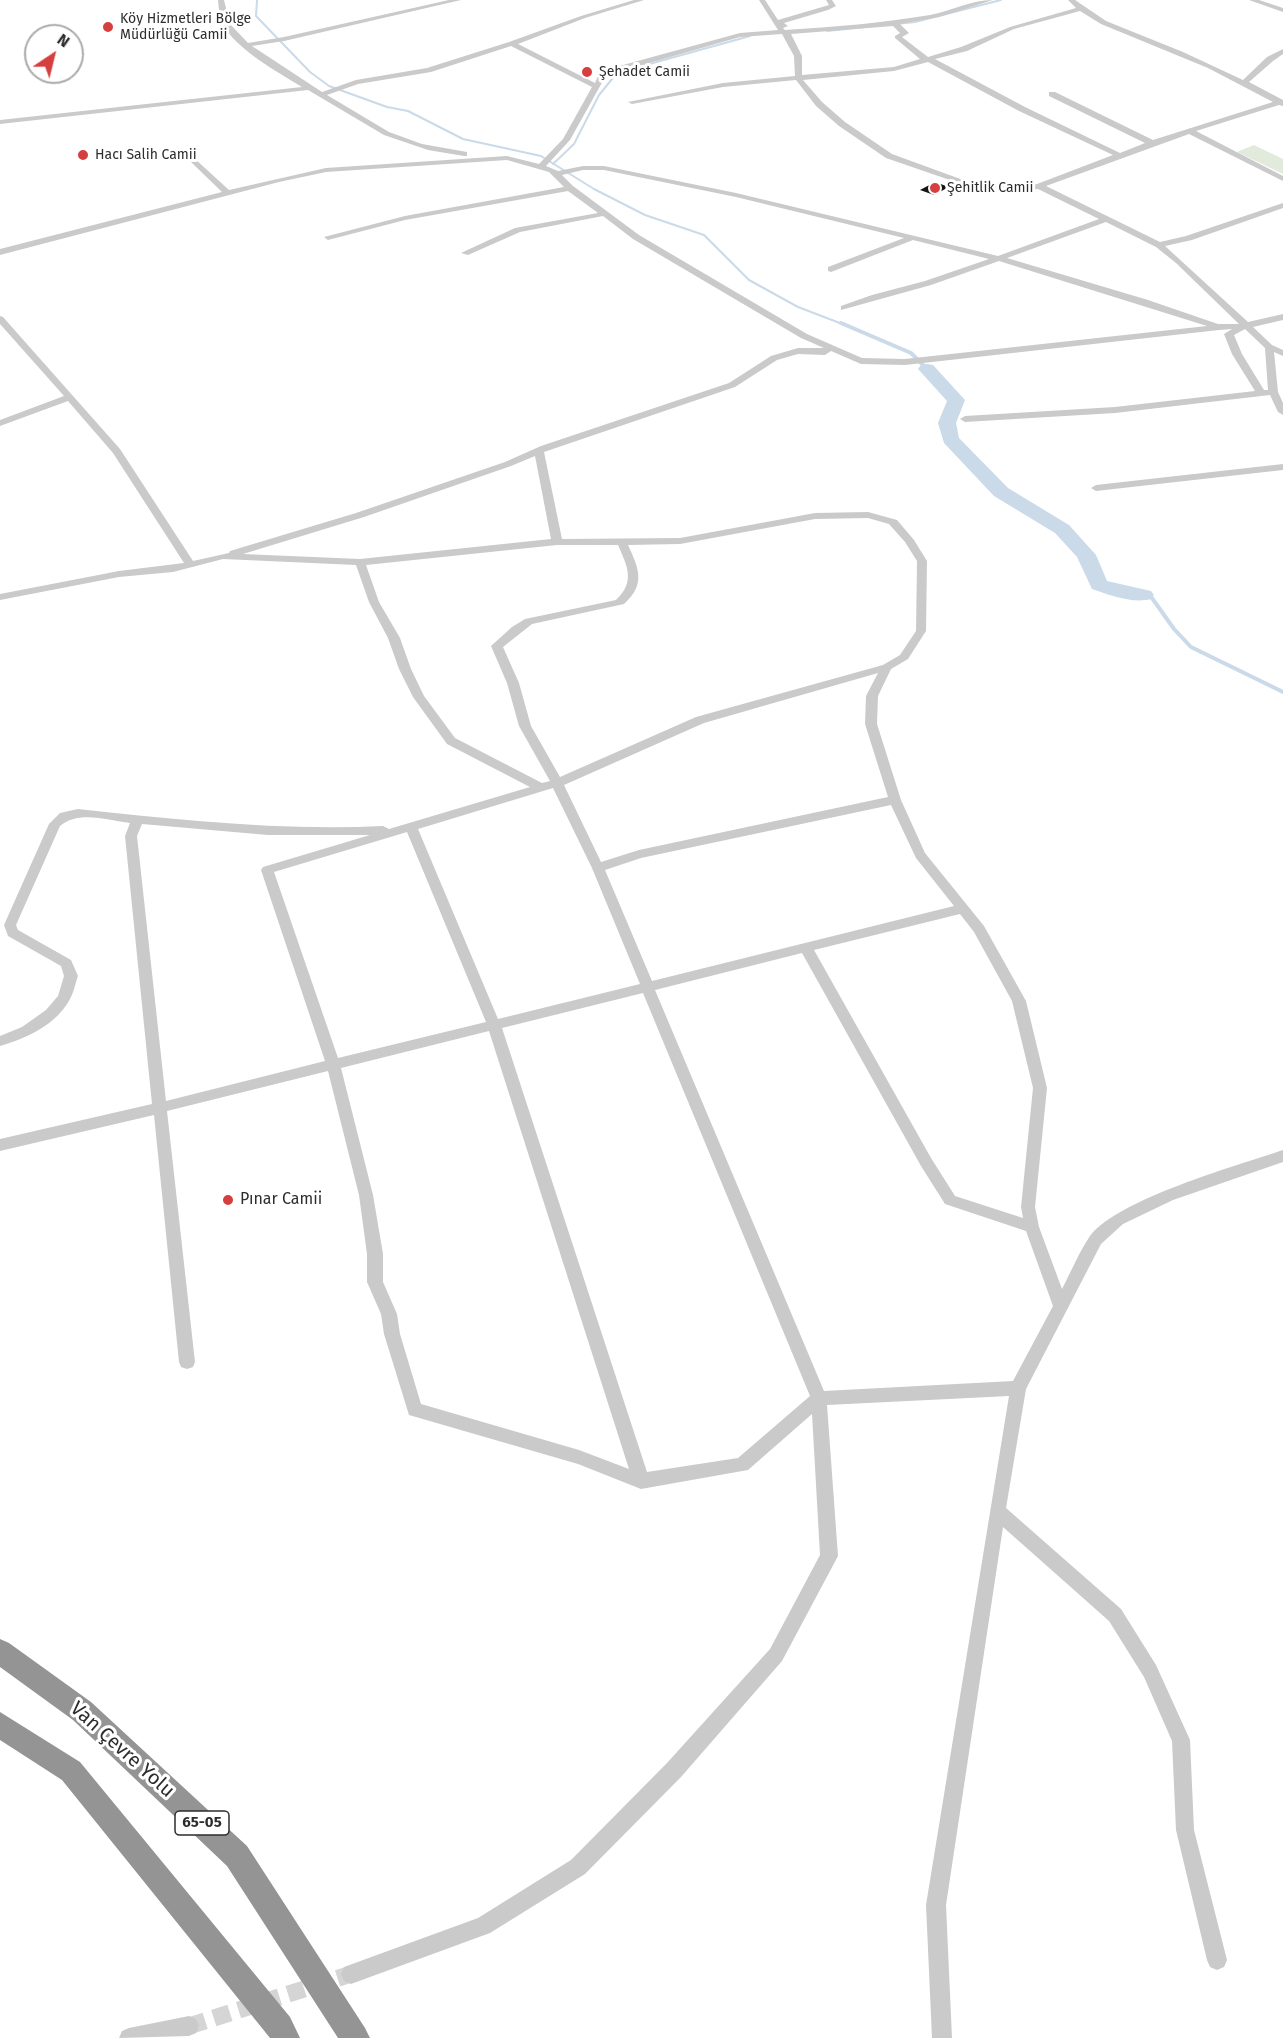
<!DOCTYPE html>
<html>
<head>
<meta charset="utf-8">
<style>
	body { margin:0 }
	#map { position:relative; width:1283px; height:2038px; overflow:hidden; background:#fff; font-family:"Fira Sans",sans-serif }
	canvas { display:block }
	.north { position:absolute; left:24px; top:24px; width:60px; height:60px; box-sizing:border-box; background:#fff; border:2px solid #ababab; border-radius:50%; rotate:35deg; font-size:16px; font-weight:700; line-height:24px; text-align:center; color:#2d2d2d }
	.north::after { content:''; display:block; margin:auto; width:21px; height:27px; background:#d53f3f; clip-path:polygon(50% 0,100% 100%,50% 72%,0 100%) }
</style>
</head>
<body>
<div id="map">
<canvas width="1283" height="2038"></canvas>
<div class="north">N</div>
</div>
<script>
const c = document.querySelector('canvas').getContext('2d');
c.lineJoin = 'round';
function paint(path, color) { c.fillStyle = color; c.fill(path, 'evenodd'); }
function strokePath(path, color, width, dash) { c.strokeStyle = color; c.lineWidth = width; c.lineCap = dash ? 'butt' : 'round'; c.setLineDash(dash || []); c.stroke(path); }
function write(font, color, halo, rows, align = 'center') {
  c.font = font + ' "Fira Sans",sans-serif'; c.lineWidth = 6; c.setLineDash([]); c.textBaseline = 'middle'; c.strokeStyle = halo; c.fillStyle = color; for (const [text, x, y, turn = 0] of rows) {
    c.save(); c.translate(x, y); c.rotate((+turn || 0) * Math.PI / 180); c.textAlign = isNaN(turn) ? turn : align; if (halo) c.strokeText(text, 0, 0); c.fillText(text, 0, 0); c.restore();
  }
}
const green = new Path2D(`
	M1254,145L1283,159V174L1237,152Z`);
const streamFar1 = new Path2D(`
	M257,0L256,16L310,72L329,86L387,107L408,111L463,139L541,156L594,189L645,215L704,235L749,280L798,307L845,325
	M827,31L915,22L1001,0
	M553,164L574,144L599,95L617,73L750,36`);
const stream = new Path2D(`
	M841,323L911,353L927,369
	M1144,595L1152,598L1174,629L1191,647L1283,692`);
const river = new Path2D(`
	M927,364L933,365L965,400L956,423L959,438L1008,488L1069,525L1096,555L1107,581L1151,591L1154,595L1151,599C1133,604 1109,595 1092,589L1077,557L1055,533L994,496L944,443L938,423L947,401L918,369L921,365Z`);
const building = new Path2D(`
	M935,182L949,187L934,195L920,190Z`);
const minorTunnel = new Path2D(`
	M189,2026L351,1974`);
const minor = new Path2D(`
	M218,0H224L230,24L248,43L284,37L449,0H461L284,41L252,46L322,92L356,80L427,68L509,42L581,16L634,0H644L585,18L518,44L595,83L598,76L612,68L740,33L778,30L759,0H765L778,20L829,5L826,0H832L836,6L828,10L784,23L788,26L783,28L785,30C834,27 882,23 930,15C951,11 971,0 993,0L939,17L900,24L909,33L902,37L928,57L961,47L1010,27L1076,8L1068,0H1075L1106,21L1183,52L1243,80L1267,57L1283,49V54L1273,61L1249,82L1283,100V106L1279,105L1196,131L1283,176V181L1189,134L1046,186L1160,242L1186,236L1283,203V208L1192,240L1165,246L1248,322L1283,314V320L1253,327L1272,345L1283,350V356L1274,352L1278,392L1283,403V415L1278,412L1270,395L1115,413L965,422L960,419L965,416L1115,407L1255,391L1232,354L1224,334L1232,329L1219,330L905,365L861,364L831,351L825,355L798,354L777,360L735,387L544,452L562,539L680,538L815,513L868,512L897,520L914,540L927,561L926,631L908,659L891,669L878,696L877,724L901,800L925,853L984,926L1026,1001L1047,1088L1035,1207L1039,1227L1062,1289C1071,1272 1079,1252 1090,1236C1118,1199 1236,1166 1283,1150V1162L1173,1200L1123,1224L1101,1244L1026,1389L1006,1508L1121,1609L1156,1665L1190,1740L1194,1830L1227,1960L1224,1967L1217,1970L1210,1967L1207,1960L1176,1830L1172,1741L1144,1677L1109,1621L1003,1527L946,1905L952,2038H932L926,1905L1009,1396L827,1405L838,1556L782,1661L681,1777L585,1874L490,1933L351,1984L344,1981L341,1974L344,1967L478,1918L571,1860L667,1763L770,1649L820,1555L812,1414L748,1470L641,1489L578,1464L409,1415L384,1334L381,1314L367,1282V1254L359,1195L328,1071L167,1111L195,1362L193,1367L187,1369L181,1367L179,1362L154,1115L0,1151V1139L152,1104L125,836L130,823C108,820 78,810 60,826L16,925L18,930L71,960L78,976C75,984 74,992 70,999C56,1025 27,1038 0,1046V1036L22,1027L46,1010L58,996L64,976L61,966L8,936L4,925L49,824L60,813L78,809C180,820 281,831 383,826L389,829L530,787L447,744L413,697L399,669L388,638L369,602L356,565L223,559L173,572L119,577L0,600V594L119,571L184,563L113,453L68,401L0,426V420L64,396L0,324V316L3,317L120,449L193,561L229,553L230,551L356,513L505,462L541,446L729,383L771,356L798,348H824L801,338L633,239L603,216L520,232L468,255L461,253L515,228L598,213L568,191L405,220L328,240L324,237L405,216L564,187L549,172L507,160L326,172L279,182L0,255V249L222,192L191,162V158H194L229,190L326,168L507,156L539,164L563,139L592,87L511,46L431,72L358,84L327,95L389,132L422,144L467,152V156H464L428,150L384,135L308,90L0,124V120L302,87C279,73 234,48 222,23C219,16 219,8 218,0ZM1080,11L1101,24L1208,68L1273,102L1153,140L1055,92H1049V96L1145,143L1120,153L1025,107L935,59L967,51L1014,29ZM893,26L900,33L895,36V38L920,59L894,67L802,75V56L791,34ZM782,34L794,56L795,76L723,83L628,102L632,104L723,87L796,80L816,106L839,126L886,158L973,188L1017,191L1038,189L1099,219L998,256L736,193L604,166H583L558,171L546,166L570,140L604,79L618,72L740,37ZM928,62L1019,111L1113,155L1037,184L1017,187L974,184L892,154L845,122L822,102L803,80L894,71ZM583,170H604L736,197L904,238L828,267V271L831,272L913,240L989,259L925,281L872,295L841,306V310L931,285L999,261L1207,326L905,359L862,358L807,334L639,235L573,186L562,175ZM1106,222L1156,247L1176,263L1239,324H1218L1148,300L1007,258ZM1245,329L1265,348L1268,390H1264L1242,354L1234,335ZM535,456L551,539L360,559L243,554L364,517L511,466ZM868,518L889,524L905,542L917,561L916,631L900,655L883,665L696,717L560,777L531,726L519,683L503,647L532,624L624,604C646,584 639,569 628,545L680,544L815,519ZM557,545H618C627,566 636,581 616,600L525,619L512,627L491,646L507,683L519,726L550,781L542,783L455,738L424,696L411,669L400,638L379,602L366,565ZM878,673L866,696L865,724L888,797L639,850L601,862L564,785L704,723ZM553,788L592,868L640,984L498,1019L418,829ZM891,805L916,858L954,906L652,981L605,870L641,858ZM142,824L268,835H370L263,867L261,870L325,1061L166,1101L137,836ZM407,832L486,1022L338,1058L274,872ZM960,914L974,932L1012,1001L1033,1088L1021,1207L1023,1218L955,1196L931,1158L814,950ZM802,953L921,1166L945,1204L1026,1231L1053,1306L1013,1381L824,1391L655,990ZM643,993L810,1396L738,1458L647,1472L502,1028ZM489,1031L629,1469L579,1450L421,1404L400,1334L397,1314L383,1282V1254L373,1195L341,1068Z
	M1249,0H1259L1283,8V12Z
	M1283,464V470L1096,491L1091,488L1096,485Z
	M189,2016L196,2019L199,2026L196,2033L189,2036L119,2038L122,2031L129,2028Z`);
const highway = new Path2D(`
	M0,1639L9,1643L91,1702L247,1846L365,2028L370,2038H338L227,1866L73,1720L0,1667Z
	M0,1712L80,1762L290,2017L300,2038H270L62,1780L0,1740Z`);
const markers = [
	[108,27,6,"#d53f3f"],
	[587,72,6,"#d53f3f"],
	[83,155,6,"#d53f3f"],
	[935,188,6,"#d53f3f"],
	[228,1200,6,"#d53f3f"]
];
const farPoinames = [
	["Köy Hizmetleri Bölge",120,19],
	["Müdürlüğü Camii",120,35],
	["Şehadet Camii",599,72],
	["Hacı Salih Camii",95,155],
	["Şehitlik Camii",947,188]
];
const shields = [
	[202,1823,54]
];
const shieldNames = [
	["65-05",202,1823]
];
const poiNames = [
	["Pınar Camii",240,1200]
];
const nearStreetnames = [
	["Van Çevre Yolu",122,1750,42]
];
paint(green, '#e2eadc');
strokePath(streamFar1, '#cadae8', 2);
strokePath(stream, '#cadae8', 4);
paint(river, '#cadae8');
paint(building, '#141414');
strokePath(minorTunnel, '#d5d5d5', 17, [17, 9]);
paint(minor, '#cacaca');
paint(highway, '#949494');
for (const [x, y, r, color] of markers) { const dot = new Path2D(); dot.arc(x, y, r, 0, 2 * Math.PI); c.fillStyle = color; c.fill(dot); strokePath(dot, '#fff', 2); }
write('14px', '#2d2d2d', '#fff', farPoinames, 'left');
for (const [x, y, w] of shields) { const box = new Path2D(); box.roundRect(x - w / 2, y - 12, w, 24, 4.5); c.fillStyle = '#fff'; c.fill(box); strokePath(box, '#2d2d2d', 1.5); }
write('bold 15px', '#2d2d2d', null, shieldNames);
write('16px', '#2d2d2d', '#fff', poiNames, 'left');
write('20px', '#2d2d2d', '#fff', nearStreetnames);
</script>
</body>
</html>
